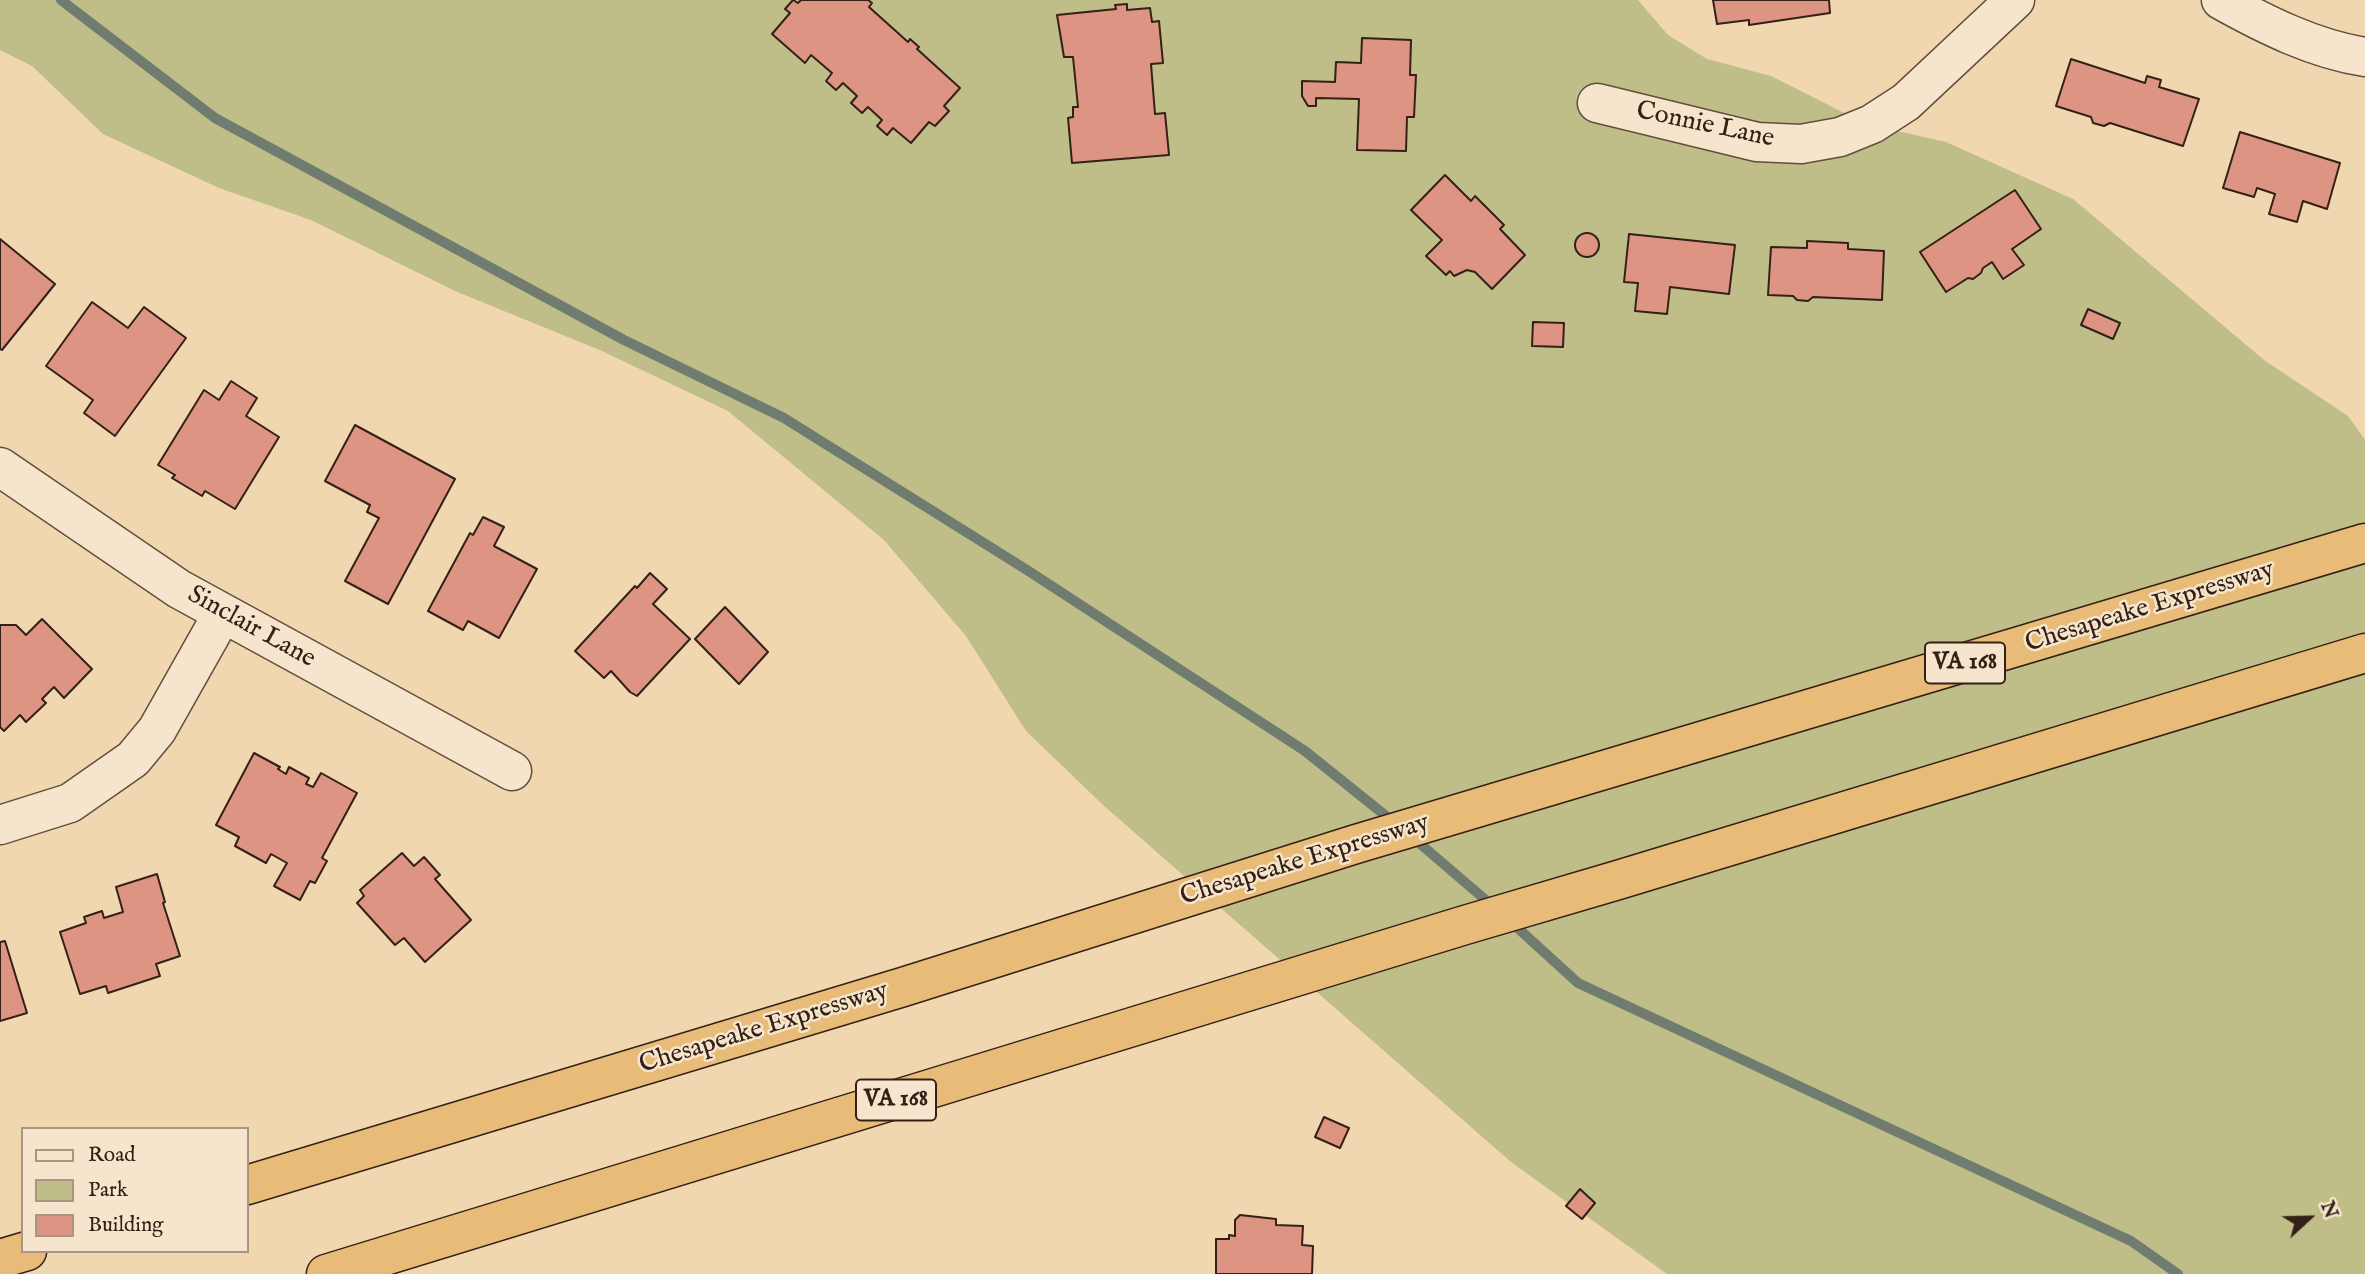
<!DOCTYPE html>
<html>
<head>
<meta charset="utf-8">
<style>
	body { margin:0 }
	#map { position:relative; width:2365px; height:1274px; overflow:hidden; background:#f1d7b0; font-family:"IM FELL English",serif }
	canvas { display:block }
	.legend { position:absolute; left:21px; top:1127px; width:228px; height:126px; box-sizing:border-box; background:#f6e5cc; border:2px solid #a89683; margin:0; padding:9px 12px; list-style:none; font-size:21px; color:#332016 }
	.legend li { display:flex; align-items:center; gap:14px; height:35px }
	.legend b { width:35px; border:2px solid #a89683 }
	.north { position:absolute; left:2274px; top:1183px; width:70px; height:70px; -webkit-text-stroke:5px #f6e5cc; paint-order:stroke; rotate:68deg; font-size:19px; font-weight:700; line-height:28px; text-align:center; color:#332016 }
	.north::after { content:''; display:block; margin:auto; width:24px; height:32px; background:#332016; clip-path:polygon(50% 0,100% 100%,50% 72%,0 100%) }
</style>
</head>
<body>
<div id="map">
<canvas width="2365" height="1274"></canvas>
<ul class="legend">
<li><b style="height:9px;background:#f6e5cc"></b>Road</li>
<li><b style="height:19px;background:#bfbd88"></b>Park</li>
<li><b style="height:19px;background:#dd9483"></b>Building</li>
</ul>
<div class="north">N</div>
</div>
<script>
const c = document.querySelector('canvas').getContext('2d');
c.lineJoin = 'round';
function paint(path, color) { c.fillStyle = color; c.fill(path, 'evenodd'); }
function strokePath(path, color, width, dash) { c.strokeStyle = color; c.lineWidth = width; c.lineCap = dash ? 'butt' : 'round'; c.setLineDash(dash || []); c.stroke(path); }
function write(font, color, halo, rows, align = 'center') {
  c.font = font + ' "IM FELL English",serif'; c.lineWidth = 5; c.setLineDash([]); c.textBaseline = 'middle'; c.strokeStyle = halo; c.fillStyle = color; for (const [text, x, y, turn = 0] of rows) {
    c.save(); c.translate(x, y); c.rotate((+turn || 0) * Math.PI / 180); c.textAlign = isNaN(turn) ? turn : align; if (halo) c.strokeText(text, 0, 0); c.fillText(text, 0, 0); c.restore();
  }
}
const green = new Path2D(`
	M0,0H1638L1668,35L1707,59L1771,76L1866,124L1946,142L2073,199L2264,360L2348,416L2365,440V1274H1667L1511,1162L1103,805L1026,731L966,636L884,540L728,411L602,351L455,291L311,220L219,188L103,134L32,66L0,50Z`);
const stream = new Path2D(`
	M61,0L215,118L624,340L784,418L1027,570L1305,751L1396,824
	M1411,836L1495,908
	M1510,921L1578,983L2131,1241L2178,1274`);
const building = new Path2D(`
	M793,0L798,3L801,0H868L872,3L869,7L908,42L910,39L919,47L917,49L960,88L944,106L949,111L935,126L929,122L911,143L893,128L887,135L877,126L882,120L868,107L862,113L851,103L857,96L843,83L836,90L826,81L832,73L811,55L805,63L772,34L790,13L785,9Z
	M1713,0H1829L1830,13L1749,25V20L1717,24Z
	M1127,4V10L1150,8L1152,22L1159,21L1163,63L1151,64L1155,114L1165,113L1169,155L1072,163L1068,118L1073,117V107H1078L1073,57H1064L1057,15L1116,9L1115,5Z
	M1362,38L1411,40L1410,75H1416L1414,117H1407L1406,151L1357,150L1359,99L1316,98V106H1308L1302,96V81L1335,82L1336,62L1361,63Z
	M2071,59L2145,83L2147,76L2161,80L2159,87L2199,99L2183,146L2110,123L2104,126L2093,123L2091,117L2056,106Z
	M2240,132L2340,163L2327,209L2303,201L2297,222L2269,214L2275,194L2257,188L2254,197L2223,188Z
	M1445,175L1471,201L1475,196L1504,225L1500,229L1525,255L1492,289L1475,272L1467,270L1454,276L1450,271L1446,275L1426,256L1442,240L1411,210Z
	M2015,190L2041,229L2012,249L2024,265L2003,279L1992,262L1983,268L1981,273L1973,279L1968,278L1946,292L1920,252Z
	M1575 245a12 12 0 1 1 24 0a12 12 0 1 1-24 0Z
	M1629,234L1735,245L1729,294L1670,287L1667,314L1635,311L1638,283L1624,282Z
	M0,239L55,284L2,350L0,349Z
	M1807,241L1848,243V249L1884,251L1882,300L1813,297L1808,301L1797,300L1793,296L1768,295L1771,247L1807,248Z
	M92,302L128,328L144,307L186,338L115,436L84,413L93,400L46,366Z
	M2088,309L2120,323L2113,339L2081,325Z
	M1533,322L1564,323L1563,347L1532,346Z
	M231,381L257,398L246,416L279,437L235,509L205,491L202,496L172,478L175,475L158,465L204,390L219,400Z
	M355,425L455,479L388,604L345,581L379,518L367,512L370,505L325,481Z
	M483,517L504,527L494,546L537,569L499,638L468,621L463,630L428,611L470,533L473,535Z
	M650,573L667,589L653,604L690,639L637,696L630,692L611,671L604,678L575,651L635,586L637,588Z
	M725,607L768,652L739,684L695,639Z
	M42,619L92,669L64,698L54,687L42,699L46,703L26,722L20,715L4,731L0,727V625H16L26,635Z
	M254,753L280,767L278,769L286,774L289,767L309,778L306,784L313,787L321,773L357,793L322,858L327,861L315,883L310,881L300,900L274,886L287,863L271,854L266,863L235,846L239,837L216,825Z
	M402,853L414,866L424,857L440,875L435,879L471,920L425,962L404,938L395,945L357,903L364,896L360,890Z
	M157,874L165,902L163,903L180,956L156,964L160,976L108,993L106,986L80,994L60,932L86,923L84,917L102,911L104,918L123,912L116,887Z
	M5,941L27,1013L0,1021V942Z
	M1324,1117L1349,1128L1340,1148L1315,1137Z
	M1580,1189L1595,1203L1582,1219L1566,1206Z
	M1240,1215L1276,1219V1225L1303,1226L1302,1245L1313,1246L1312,1274H1216V1239H1229V1235L1235,1236V1220Z`);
const minor = new Path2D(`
	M2221,0C2266,25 2314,49 2365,57
	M1597,103L1757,142L1801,144L1840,137L1872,124L1906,102L2015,0
	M0,467L179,589L512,771
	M0,825L70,803L133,759L157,730L223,613`);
const highway = new Path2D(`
	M247,1185L903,987L1356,844L2365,543
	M0,1259L27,1251
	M326,1274L1465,925L1618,880L2365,653`);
const shields = [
	[1965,663,80],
	[896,1100,80]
];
const shieldNames = [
	["VA 168",1965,663],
	["VA 168",896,1100]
];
const streetNames = [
	["Connie Lane",1705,126,12],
	["Chesapeake Expressway",2150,608,-17],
	["Sinclair Lane",251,628,29],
	["Chesapeake Expressway",1305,861,-17],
	["Chesapeake Expressway",764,1029,-17]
];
paint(green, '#bfbd88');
strokePath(stream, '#717c71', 10);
paint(building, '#dd9483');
strokePath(building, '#332016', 2);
strokePath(minor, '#624e3c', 41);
strokePath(highway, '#332016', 41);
strokePath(minor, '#f6e5cc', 38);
strokePath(highway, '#e8bc78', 38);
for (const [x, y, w] of shields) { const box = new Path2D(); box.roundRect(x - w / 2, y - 20.5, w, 41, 5); c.fillStyle = '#f6e5cc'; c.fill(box); strokePath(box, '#332016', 2); }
write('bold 24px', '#332016', null, shieldNames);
write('26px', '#332016', '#f6e5cc', streetNames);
</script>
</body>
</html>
